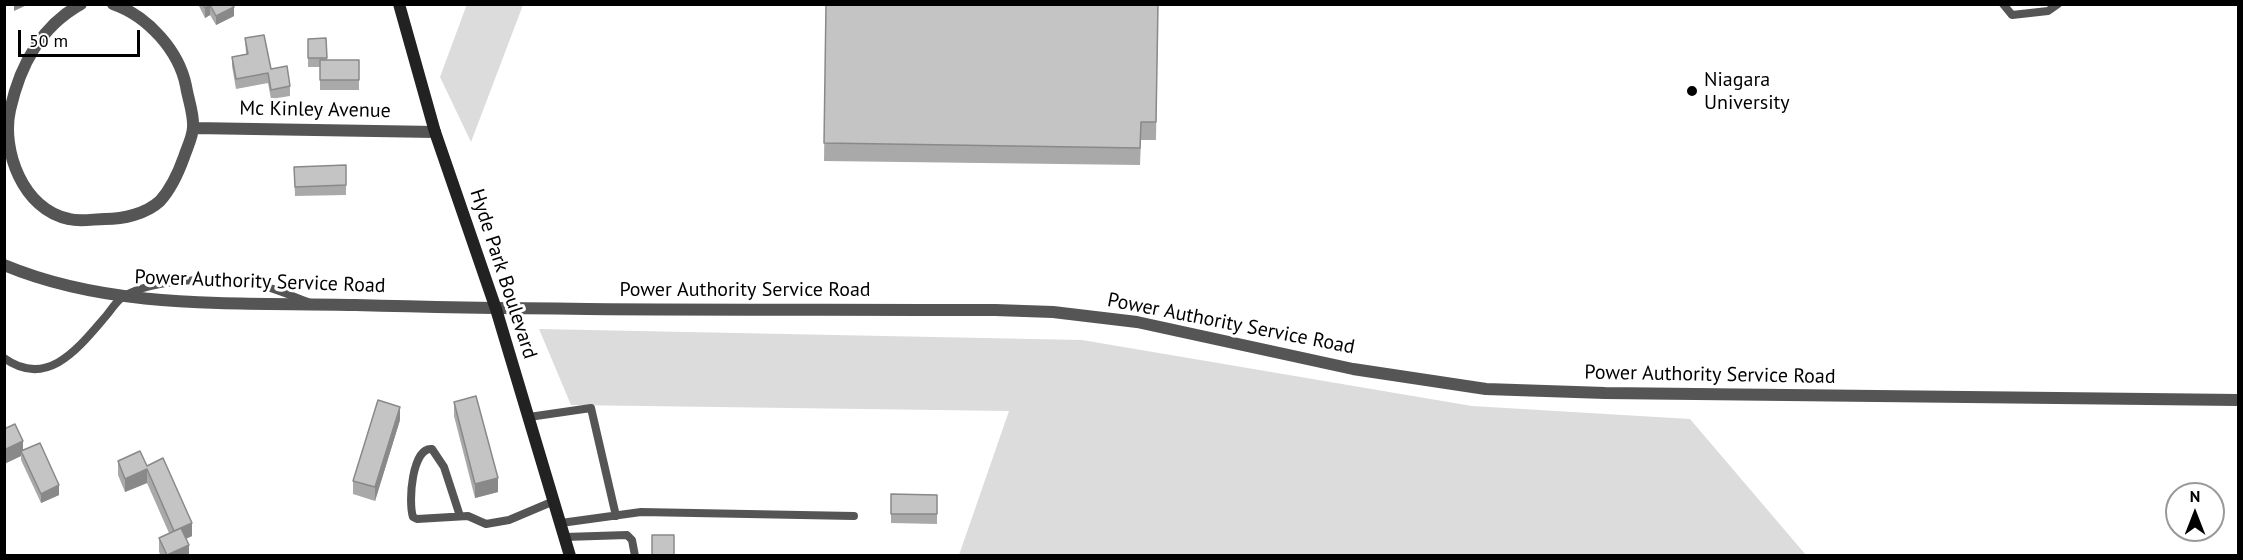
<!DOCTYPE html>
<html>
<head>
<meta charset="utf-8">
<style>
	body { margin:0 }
	#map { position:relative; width:2243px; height:560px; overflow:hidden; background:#fff; font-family:"PT Sans",sans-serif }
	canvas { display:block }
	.frame { position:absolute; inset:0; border:6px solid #000; pointer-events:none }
	.north { position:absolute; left:2165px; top:482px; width:60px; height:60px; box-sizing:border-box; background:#fff; border:2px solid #999; border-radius:50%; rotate:0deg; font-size:16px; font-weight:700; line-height:24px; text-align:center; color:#000 }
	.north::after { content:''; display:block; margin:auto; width:21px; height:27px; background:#000; clip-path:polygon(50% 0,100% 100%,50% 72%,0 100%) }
	.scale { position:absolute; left:18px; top:30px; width:122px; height:27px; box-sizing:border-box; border:3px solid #000; border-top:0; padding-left:8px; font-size:18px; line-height:21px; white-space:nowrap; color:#000; -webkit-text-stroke:4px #fff; paint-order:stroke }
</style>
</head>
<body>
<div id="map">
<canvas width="2243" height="560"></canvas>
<div class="frame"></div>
<div class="north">N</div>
<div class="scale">50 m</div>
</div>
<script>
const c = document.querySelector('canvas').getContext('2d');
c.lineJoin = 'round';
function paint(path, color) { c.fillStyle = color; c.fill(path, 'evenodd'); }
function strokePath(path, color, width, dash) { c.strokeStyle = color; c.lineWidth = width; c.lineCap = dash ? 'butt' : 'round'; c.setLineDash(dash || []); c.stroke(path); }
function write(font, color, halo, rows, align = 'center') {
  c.font = font + ' "PT Sans",sans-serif'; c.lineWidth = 6; c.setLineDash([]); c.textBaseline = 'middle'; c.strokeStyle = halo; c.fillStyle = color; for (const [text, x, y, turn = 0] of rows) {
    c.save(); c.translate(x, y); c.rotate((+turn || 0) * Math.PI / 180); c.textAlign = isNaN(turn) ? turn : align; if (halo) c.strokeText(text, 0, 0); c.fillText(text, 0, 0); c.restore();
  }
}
const green = new Path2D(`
	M467,4L523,5L471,142L440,77Z
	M539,329L1082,340L1472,406L1690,419L1806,555H959L1009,411L571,405Z`);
const lane = new Path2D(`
	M2003,4L2012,15L2048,11L2058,4
	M4,358C48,390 80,346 106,316C111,310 117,300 124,296C156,278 225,276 260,285C276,289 292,296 308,302
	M529,417L591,408L616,516
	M460,516L444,467L432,449C412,447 408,502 413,517L417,519L468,516L486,524L509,520L554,501
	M561,523L641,512L854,516
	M565,537L627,535L632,540L635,556`);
const street = new Path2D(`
	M81,4C40,27 20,65 10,110C1,150 23,210 69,219C80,222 94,219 105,219C123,219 146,214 160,201C170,190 179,171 184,157C187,148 193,136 193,127C194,114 188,99 186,86C179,51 148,16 113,4
	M194,128L435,132
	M4,265C114,311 238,302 355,305C568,311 782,309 995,310L1053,312L1137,322L1353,369L1486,389L1605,393L2238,400`);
const secondary = new Path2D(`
	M399,4L435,132L496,309L570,556`);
const wall = new Path2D(`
	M198,4H232L234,16L216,25L210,15L205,18Z
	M826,4H1158L1156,140H1141L1140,165L824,161Z
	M245,38L271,69L290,86V96L271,99L268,83L236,89L232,66V57L246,54Z
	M326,38L327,60H359V90H320V67H308V39Z
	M346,165V195L295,196L294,167Z
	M454,402L498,492L475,498L454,416Z
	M400,420L375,501L353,494V481Z
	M4,429L23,450L59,495L41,503L21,460V456L4,464Z
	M118,461L147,466L192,536L186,539L189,555H160L159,551V538L169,533L147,483L125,492L118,475Z
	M891,494L937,495V524L891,523Z`);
const shadedWall = new Path2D(`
	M14,4H29L14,11Z
	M210,5V15L205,18V8Z
	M234,7V16L216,25V16Z
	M400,407V420L375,501V487Z
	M23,441V455L21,451V456L4,464V450Z
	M147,469V483L125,492V479Z
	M498,478V492L475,498V484Z
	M59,485V495L41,503V494Z
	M192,523V536L174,544V531Z
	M189,545V555H167Z`);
const building = new Path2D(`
	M203,4H232L234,7L216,16L210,5L205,8Z
	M826,4H1158L1156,122H1141L1140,148L824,143Z
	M264,35L271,69L287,66L290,86L271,90L268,73L236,79L232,57L248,54L245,38Z
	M326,38L327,58H308V39Z
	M320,60H359V80H320Z
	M346,165V185L295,187L294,167Z
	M476,396L498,478L475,484L454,402Z
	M378,400L400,407L375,487L353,481Z
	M15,424L23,441L4,450V429Z
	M40,443L59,485L41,494L21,451Z
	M140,451L147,466L163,458L192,523L174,531L147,469L125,479L118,461Z
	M891,494L937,495V514H891Z
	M181,528L189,545L167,555L159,538Z
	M652,535H674V555H652Z`);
const markers = [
	[1692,91,6,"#000"]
];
const poiNames = [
	["Niagara",1704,80],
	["University",1704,103]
];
const streetNames = [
	["Mc Kinley Avenue",315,110,1],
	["Hyde Park Boulevard",503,274,72],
	["Power Authority Service Road",260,282,2],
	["Power Authority Service Road",745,290],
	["Power Authority Service Road",1231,324,11],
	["Power Authority Service Road",1710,375,1]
];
paint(green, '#dcdcdc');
strokePath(lane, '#555', 8);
strokePath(street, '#555', 12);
strokePath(secondary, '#222', 12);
paint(wall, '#a9a9a9');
paint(shadedWall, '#898989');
paint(building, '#c4c4c4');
strokePath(building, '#898989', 1.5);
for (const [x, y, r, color] of markers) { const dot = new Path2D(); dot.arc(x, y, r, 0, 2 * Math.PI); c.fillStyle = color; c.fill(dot); strokePath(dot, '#fff', 2); }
write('20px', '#000', '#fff', poiNames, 'left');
write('20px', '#000', '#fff', streetNames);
</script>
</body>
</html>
